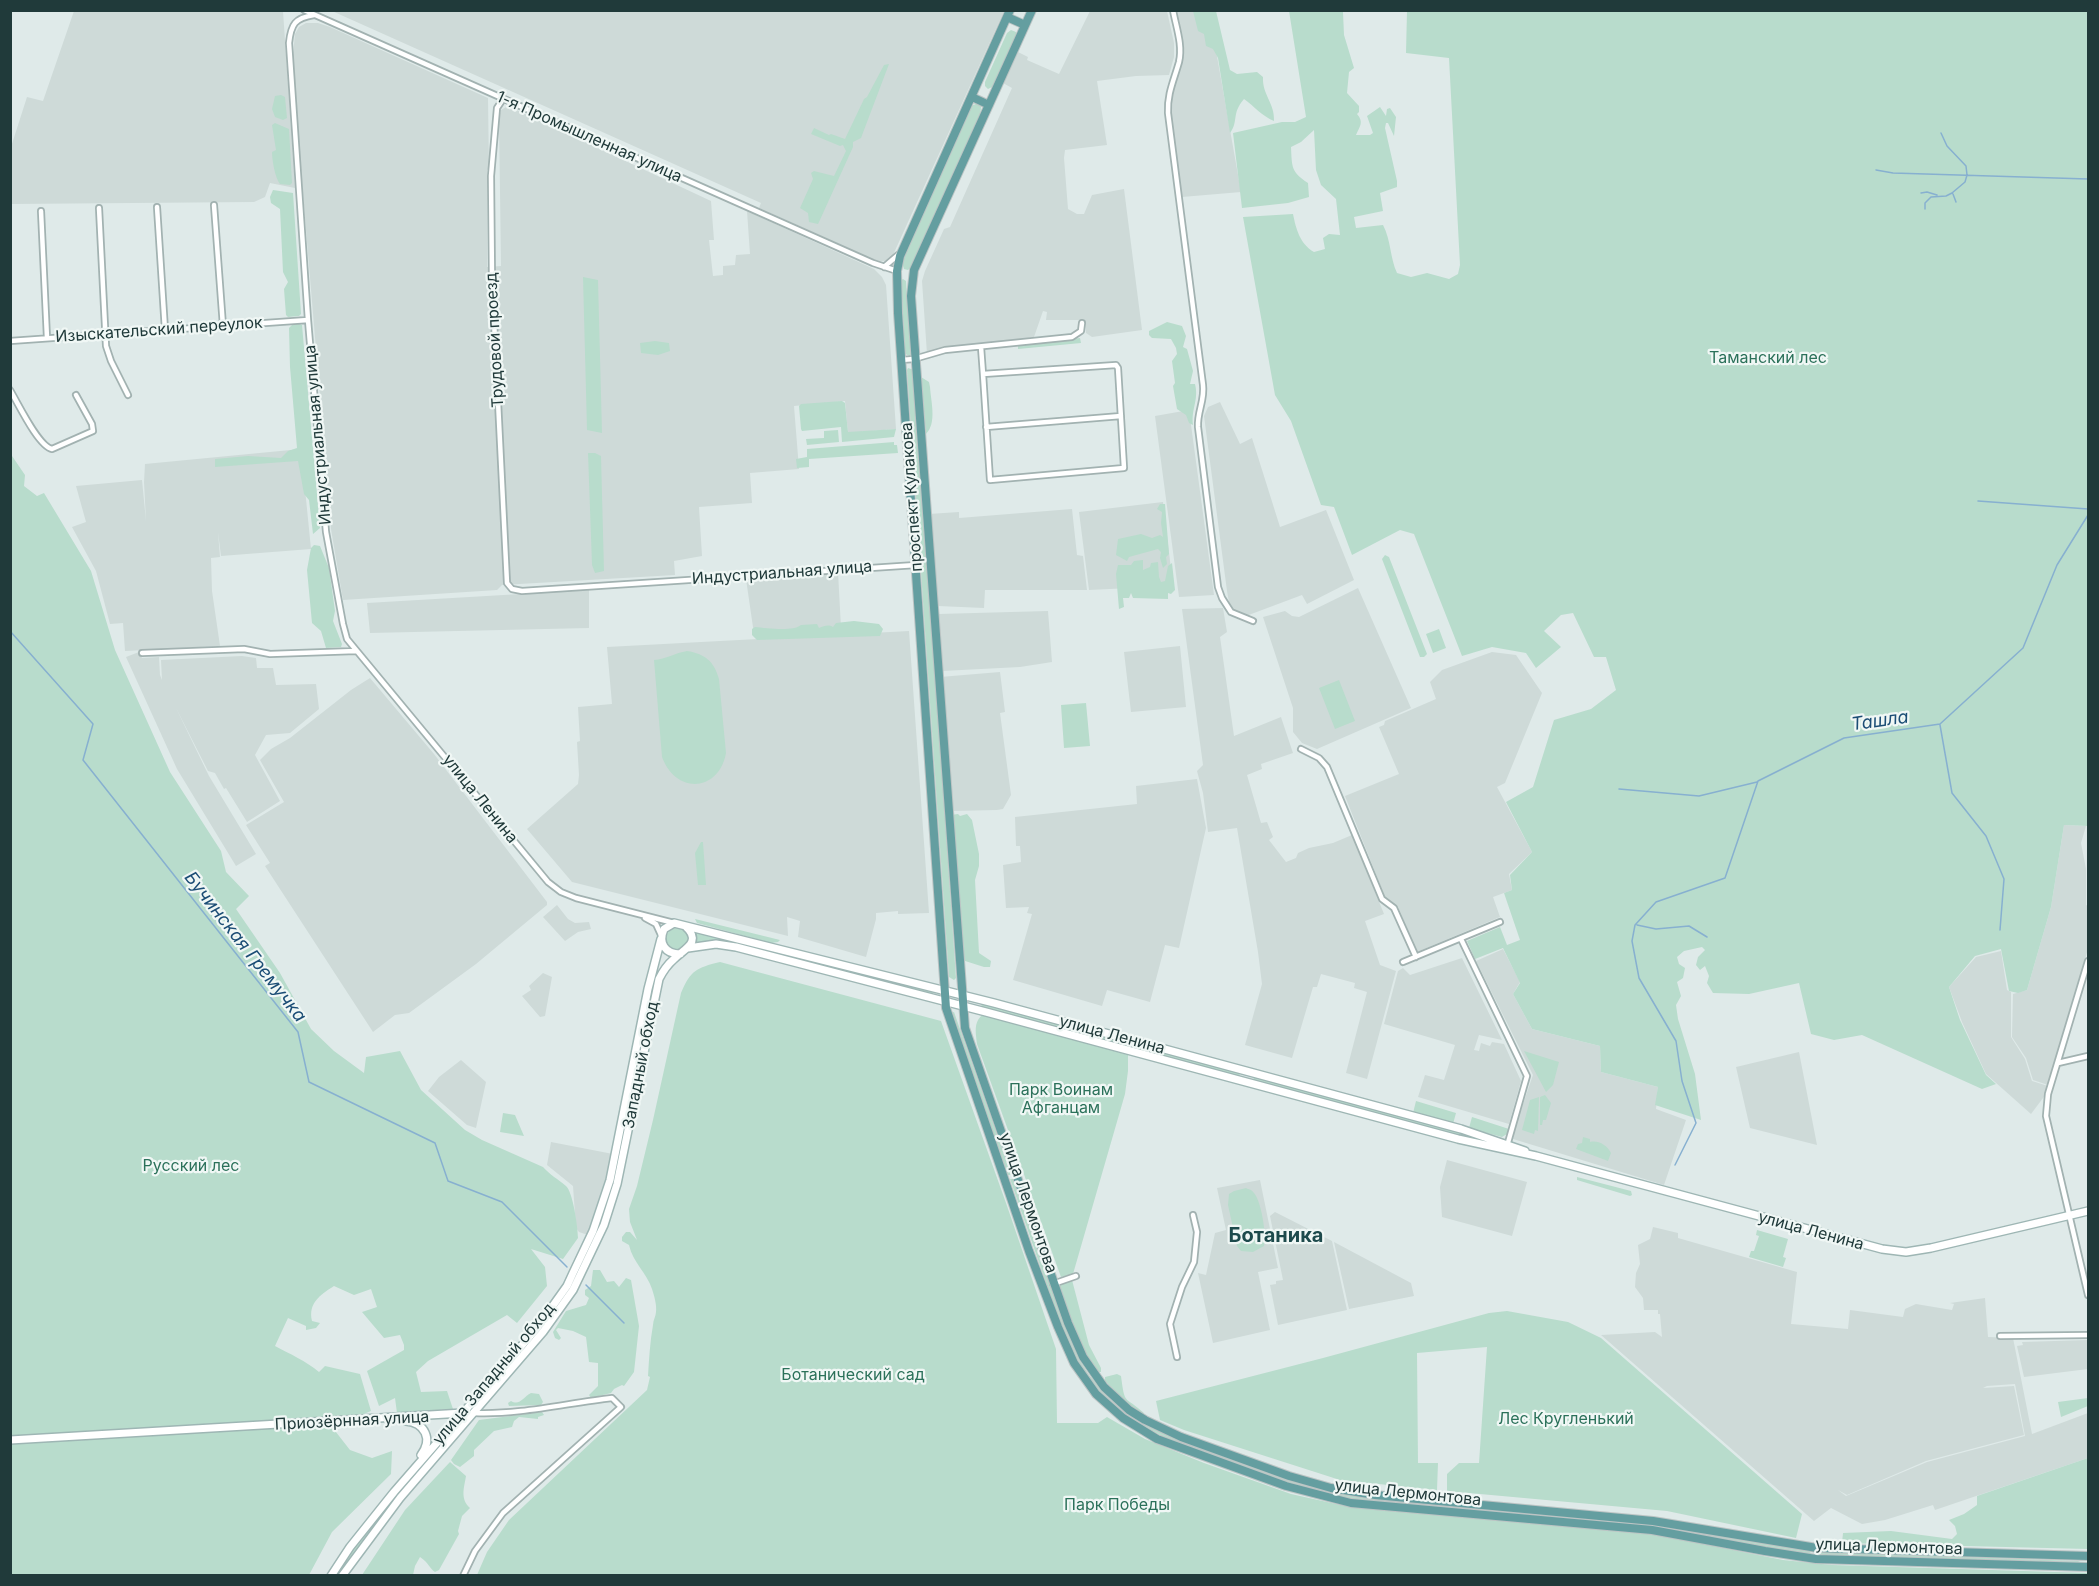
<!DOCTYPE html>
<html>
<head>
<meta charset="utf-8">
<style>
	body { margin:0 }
	#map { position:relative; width:2099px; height:1586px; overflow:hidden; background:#dfeae9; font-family:Inter,sans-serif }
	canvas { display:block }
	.frame { position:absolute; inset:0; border:12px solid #203a3a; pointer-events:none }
</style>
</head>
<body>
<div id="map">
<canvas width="2099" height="1586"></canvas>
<div class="frame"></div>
</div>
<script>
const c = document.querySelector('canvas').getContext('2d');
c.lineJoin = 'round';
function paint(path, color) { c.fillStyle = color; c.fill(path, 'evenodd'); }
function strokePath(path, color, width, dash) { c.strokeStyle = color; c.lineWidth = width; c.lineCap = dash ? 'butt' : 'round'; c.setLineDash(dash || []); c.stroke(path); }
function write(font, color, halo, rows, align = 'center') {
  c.font = font + ' Inter,sans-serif'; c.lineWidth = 4.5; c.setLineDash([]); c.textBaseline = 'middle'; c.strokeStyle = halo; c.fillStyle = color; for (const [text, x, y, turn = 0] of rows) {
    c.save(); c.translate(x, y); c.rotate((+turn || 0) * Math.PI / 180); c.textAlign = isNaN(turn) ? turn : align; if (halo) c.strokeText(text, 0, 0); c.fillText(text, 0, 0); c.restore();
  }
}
const built = new Path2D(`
	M74,11H283L295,188L270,183L265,197L254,202L11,204V147L27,97L43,101Z
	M332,11H1004L893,255L889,260L879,262L759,208L761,203Z
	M1090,11H1167L1174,43V57L1169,75L1136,76L1097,81L1107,145L1065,150L1064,158L1068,209L1077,214H1084L1092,195L1124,189L1142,330L1092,337L1086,333L1085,320H1046L1047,312L1043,311L1034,337L927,354L922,281L925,271L944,229L950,227L1012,88L1003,83L1018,52L1028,57L1027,60L1059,74Z
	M1175,11H1209L1241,192L1182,197L1170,111L1171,95L1182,59Z
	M306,23H318L330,27L488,98L489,169L487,170V267L501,266L499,117L501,110L508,106L711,201L714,240H709L713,276L723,275V266L735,265L736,255L750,254L747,211L874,269L882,277L886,285L896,429L848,433L845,401L794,406L799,469L750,473L752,503L699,507L702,556L674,561L675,575L502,585L497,590L343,600L331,529L294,86L293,55L295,34L299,27Z
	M1220,402L1240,444L1252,438L1280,527L1326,510L1354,580L1307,604L1302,595L1246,616L1234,610L1229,602L1227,591L1204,416L1208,407Z
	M1189,410L1214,595L1179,597L1155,416Z
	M301,449L311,549L221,556L218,532L220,557L211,558L212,591L220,646L125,651L123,623L110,624L96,571L72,527L86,522L76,486L142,480L146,521L144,482L145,464Z
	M1163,502L1173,586L1089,590L1079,512Z
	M1072,509L1077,555L1083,556L1087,590H985L984,608L938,606L929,514L959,512V518Z
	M838,572L841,628L754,634L746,579Z
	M1358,588L1411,708L1317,749L1302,743L1293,732V708L1263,617L1285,611L1292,616L1299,617Z
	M589,590V628L370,633L367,603Z
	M1223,608L1227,632L1220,637L1234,736L1281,717L1293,753L1261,764L1262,769L1247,775L1261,823L1267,822L1273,837L1269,840L1286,862L1296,858L1298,853L1309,848L1333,843L1352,835L1384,914L1365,921L1380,965L1396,971L1367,1079L1346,1073L1367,992L1354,988L1355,983L1321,974L1317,987H1313L1292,1058L1245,1045L1262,984L1258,952L1237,828L1208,832L1203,793L1197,771L1203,765L1182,609Z
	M1048,611L1052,662L1020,667L942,671L938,614Z
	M909,631L929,913L898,914V911L876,913V919L866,957L798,937L800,921L787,917L788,936L572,882L527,829L578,784L579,775L577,742L580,741L578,707L612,704L607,647Z
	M1180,646L1186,707L1131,712L1124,652Z
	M139,652L142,658L159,657L160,675L162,680L161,660L242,656L256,658L257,668H273L276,685L316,684L319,709L290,733L266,735L255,755L280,801L247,822L226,788L224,789L215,773L208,771L176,708L209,776L256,854L236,866L177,769L126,657Z
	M1492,652L1516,655L1542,693L1505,783L1497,787L1532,852L1509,874L1512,890L1493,897L1500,917L1417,952L1398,907L1385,897L1345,796L1399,774L1379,727L1384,725L1385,721L1436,699L1430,682L1442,670Z
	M1000,672L1005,712L1000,713L1011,795L1003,809L997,810L950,811L940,677Z
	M370,678L434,754L547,902V905L476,964L409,1013L395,1015L373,1032L265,866L270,863L246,825L284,802L260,760L271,749L290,738L351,690Z
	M1197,779L1206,828L1179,948L1165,945L1150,1002L1107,990L1102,1006L1013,980L1032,914L1027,913L1029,907L1006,908L1003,865L1021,862L1020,846H1016L1015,817L1137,804L1136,786Z
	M2064,825L2086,826L2081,843L2086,869V905L2088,906V949L2048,1085L2033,1080L2026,1058L2012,1037L2013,994L2027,990L2051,907Z
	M557,905L568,919L575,923L589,922L591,929L578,932L565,941L543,917Z
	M1503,949L1520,982L1513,994L1532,1029L1600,1046L1601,1072L1658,1087L1656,1109L1686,1120L1664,1185L1513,1139L1514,1130L1533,1075L1476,961Z
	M2001,951L2007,990L2011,992V1037L2025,1059L2032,1081L2048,1086L2046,1094L2031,1114L1986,1074L1962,1022L1949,987L1976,957Z
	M1462,958L1502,1040L1479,1035L1474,1050L1479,1051L1481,1043L1490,1046L1492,1042L1504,1044L1521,1081L1509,1124L1418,1097L1425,1075L1444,1080L1455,1045L1384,1024L1398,971L1403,968L1410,975Z
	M543,973L552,977L545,1016L540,1017L522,996L531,990L529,986Z
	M1799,1052L1817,1145L1750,1128L1736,1067Z
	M461,1060L486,1082L476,1128L467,1125L428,1091L439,1077Z
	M551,1142L613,1154L600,1204L588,1235L579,1232L576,1228L573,1186L547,1165Z
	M1447,1160L1527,1182L1512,1236L1442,1217L1440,1187Z
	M1260,1180L1278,1268L1258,1272L1270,1330L1213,1343L1198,1273L1206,1275L1215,1233L1226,1230L1217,1188Z
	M1275,1212L1332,1241L1347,1310L1278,1325L1270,1285L1276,1284V1281L1283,1280L1270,1216Z
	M1653,1227L1678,1233V1238L1797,1272L1791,1324L1848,1329L1850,1310L1903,1317L1905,1309L1916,1304L1952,1310L1954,1304L1950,1303L1985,1298L1988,1337L2013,1338L2032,1434L2088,1413V1458L1935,1510L1933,1505L1885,1520L1862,1524L1831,1508L1814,1521L1601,1335L1655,1332L1662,1337L1660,1314H1658V1310H1644L1643,1298L1635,1287L1636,1273L1640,1264L1638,1245L1650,1239ZM2015,1384L2025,1436L1927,1462L1846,1496L1838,1490L1847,1495L1926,1461L2024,1435L2014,1386L1983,1388L1987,1386Z
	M1334,1242L1411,1283L1414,1296L1349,1309Z
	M2088,1340V1369L2024,1377L2017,1346L2023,1345L2022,1342Z`);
const green = new Path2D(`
	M1193,11H1216L1230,70L1237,74L1257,72L1263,77C1262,95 1275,103 1274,121C1262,116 1255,107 1244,99C1231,114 1239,121 1230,133L1218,58L1213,49L1206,46L1204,34L1198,31Z
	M1340,11L1343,12L1344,35L1354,68L1349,72L1347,93L1359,106V112L1357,114C1364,122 1360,126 1356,135H1370L1373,133L1367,116L1380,107L1386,116L1387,109L1390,108L1396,117L1394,136L1388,123H1386L1385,128L1397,181V187L1380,193L1383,211L1354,217L1356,228L1383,225C1391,240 1390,258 1397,273L1411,277L1427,273L1449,279L1458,274L1460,265L1449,58L1406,53L1407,11H2088V826L2064,825L2051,907L2027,990L2018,993L2009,991L2001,949L1975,956L1949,987L1960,1020L1986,1075L1996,1084L1982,1089L1862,1035L1834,1040L1811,1034L1799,983L1749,994L1713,993L1707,983L1709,976L1705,966L1700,970L1696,965L1698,957L1705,950L1702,947L1684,951L1677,957L1679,964L1685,968L1683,978L1677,982L1681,996L1676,1005L1678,1019L1695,1074L1701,1120L1655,1105L1658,1087L1601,1072L1600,1046L1532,1029L1513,994L1520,983L1503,948L1475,959L1467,941L1500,927L1507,945L1520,940L1504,893L1512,890L1510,875L1532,852L1506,802L1533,787L1554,720L1591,709L1616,690L1606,657H1594L1573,613L1561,615L1544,631L1561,647L1536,668L1526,653L1492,647L1462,656L1414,534L1400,530L1352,555L1334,507L1321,505L1291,421L1275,395L1243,217L1293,214C1296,229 1300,244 1314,252L1325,249L1323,238L1329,234L1340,235L1336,199L1321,185L1316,170L1314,130L1301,142L1291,147C1292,167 1291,172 1308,183L1309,197L1288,203L1242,208L1233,133L1282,122H1295L1306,117L1289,11Z
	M1011,30L1016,32V37L994,86L988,89L985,86V82L1007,33Z
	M889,64L861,138L853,142V147L819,222L818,224L809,222L808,213L800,208L813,179L811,173L814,171L834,176L846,151L843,145L840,146L811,134L814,128L829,135L831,134L845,139L864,99L867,97L884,65Z
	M281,95L285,97L287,118L283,120L275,117L272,109L275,96Z
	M978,103L981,107L980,116L913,266L908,270L904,269L902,263L909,246L971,106Z
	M275,123L289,129L292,183L290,185L280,184C275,178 272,160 272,152L276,150L272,125Z
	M273,190L293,193L301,314L299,316L288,317L286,315L284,289L288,282L283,272L280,209L271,203L270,197Z
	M583,277L598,280L602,433L587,430Z
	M903,279L906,281L911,354L910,356L905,354L901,280Z
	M1167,322L1182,326L1186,336L1183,347L1187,349L1193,371L1190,384H1195C1199,400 1191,409 1193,425L1189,423L1186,415L1177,409L1173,386L1175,383L1172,361L1177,354L1176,348L1171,339L1152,338L1149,335V331Z
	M297,323L302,325L320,528L313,534L309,500L304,494L298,461L215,467V459L248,456L281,458L288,451L297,448L290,367L289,328L293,324Z
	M1080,338L1081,343L1018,349V344Z
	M655,341L669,343L670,351L658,355L641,353L640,343Z
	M908,368L914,370L956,978L954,980L949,977L907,370Z
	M921,377L929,382L930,387C931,402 937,423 926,434Z
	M842,401L845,403L848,432L896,429L894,437L842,442L841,427L802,431L801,429L799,406L801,404Z
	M838,430L839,442L807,445L806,439L824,438V431Z
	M894,442V445H897L898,453L809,459V467L797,468L796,459L807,457V449Z
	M10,453L25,475L24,486L37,496L44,493L91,571L115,650L170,772L221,851L226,872L249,896L236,909L280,973L311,1029L334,1051L364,1073L366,1057L400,1051L421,1090L465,1130L482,1140L543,1167C550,1175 558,1179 566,1186C573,1192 578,1228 578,1238L563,1259L531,1249L545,1267L547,1286L517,1323L507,1315L428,1361L416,1372L421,1392L447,1391L453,1409L397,1413L395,1398L379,1406L367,1371L404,1350V1345L400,1335L384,1338L362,1312L377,1307L371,1289L354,1295L334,1286C320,1295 308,1303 312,1321L320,1323L316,1328L306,1330V1326L288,1318L275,1346C290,1354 306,1361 319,1372L325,1366L360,1374L371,1411L332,1427L350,1450L372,1458L392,1451L391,1474L332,1532L309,1575H11Z
	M588,453H595L601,456L604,571L595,573L592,565Z
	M1160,504H1165L1169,554L1166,557L1167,564L1163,568L1160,558L1161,552L1158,549L1129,557L1127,561L1116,555L1118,539L1141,534L1152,538L1160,535L1163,537L1161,523L1162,512L1157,509Z
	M314,545L320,546L329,568L335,611L333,621L342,644L341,647L326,648L321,631L312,623L307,570L311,548Z
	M1385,555L1389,557L1427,654L1424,657H1420L1382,559Z
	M1143,560V570L1150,567L1151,563L1158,562L1159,577L1161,582L1165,581L1168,566L1172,563L1175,590L1171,594L1168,593V599L1133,598L1131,593L1129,598H1123L1124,607L1119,609L1116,574L1118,565H1131L1134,561Z
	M854,621L879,624L883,629L880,636L757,640L752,635V629L755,627C767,628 792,632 801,625L817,624L819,628C824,626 828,624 833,627L836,623Z
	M1439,629L1446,648L1433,653L1426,634Z
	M687,651C705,654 714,661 719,679L726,753C719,792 676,795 662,757L654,660C666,659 675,653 687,651Z
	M1339,680L1355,721L1335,729L1319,688Z
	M1086,703L1090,746L1064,748L1061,705Z
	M958,814L960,816L967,814L972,820L979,854V866L975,880L979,953L991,961L990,967H984L962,960L951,815Z
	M701,842H703L706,885H698L695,853Z
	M695,919L780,940L778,942L771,943L697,923Z
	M666 939a11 11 0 1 1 22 0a11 11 0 1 1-22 0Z
	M695,931L933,991L934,992L932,994L731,943L716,941L696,944Z
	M720,962L941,1021L1006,1203L1056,1349L1057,1423H1098L1107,1417L1145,1439L1204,1463L1291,1494L1345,1506L1653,1534L1783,1560L1832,1565L2088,1573V1575H477L487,1552L509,1520L647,1390L650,1377L648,1376C649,1359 650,1342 653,1325C653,1320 656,1316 656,1312C657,1305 654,1295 652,1289C647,1273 633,1263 629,1245L622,1241V1237L626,1232H630L637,1240L630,1222L629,1209L637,1186L653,1120L681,993C691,970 696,968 720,962Z
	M982,1004L1240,1073L1239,1077L981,1007Z
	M954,1012L1011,1174L1010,1175H1008L950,1013Z
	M983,1014L1128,1055V1071L1125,1094L1073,1274L1061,1277L977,1044C976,1032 973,1023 983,1014Z
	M1524,1051L1559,1062L1553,1085L1546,1092Z
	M1254,1077L1460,1133L1481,1140L1479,1142L1253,1080Z
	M1545,1095L1551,1103L1546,1120H1543L1542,1125H1540V1097Z
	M1539,1097L1538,1131L1535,1130L1534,1134L1522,1130L1530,1100Z
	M1416,1101L1456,1113L1453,1124L1413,1113Z
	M503,1113L515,1115L524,1136L500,1132Z
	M1472,1117L1509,1129L1507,1134L1502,1137L1469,1128Z
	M1583,1137L1590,1139V1142C1598,1140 1607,1145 1611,1153L1608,1161L1576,1149L1578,1144L1582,1143Z
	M1577,1177L1631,1191L1632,1195L1630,1196L1577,1180Z
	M1010,1179H1013L1064,1324L1079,1359L1089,1375L1112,1401L1143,1423L1180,1441L1309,1486L1330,1492L1374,1499L1648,1524L1649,1526L1647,1527L1374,1502L1330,1495L1287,1482L1179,1444L1142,1426L1125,1415L1099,1392L1077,1361L1061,1326Z
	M1246,1188C1250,1190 1251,1189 1254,1193C1261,1200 1267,1236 1264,1246L1253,1252L1241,1251L1237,1246L1228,1205L1229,1194L1234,1191Z
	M1757,1230L1788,1239L1783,1257L1786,1258L1783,1267L1749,1257L1751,1251H1754L1759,1236L1756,1235Z
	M593,1270H600L607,1282L614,1281L619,1287L626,1278L631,1280L639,1326L634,1372L624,1386L622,1385L614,1389L611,1393L591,1398L589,1395L598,1386V1363L589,1362L586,1337L573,1331L558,1328L556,1330L561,1338L559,1340L555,1338L553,1332L566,1311L586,1305L589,1298L585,1295V1290L591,1286Z
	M1069,1280H1072L1089,1345L1101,1368V1372H1097C1078,1348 1069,1317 1059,1289L1061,1283Z
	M1507,1311L1568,1322L1601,1338L1802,1514L1796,1538L1667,1511L1447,1491V1474L1459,1463H1479L1487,1347L1417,1353L1418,1463H1438L1437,1490L1340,1480L1184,1430L1160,1420L1156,1401L1323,1358L1489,1313Z
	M1117,1374L1121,1376C1125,1406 1124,1395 1144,1413V1415L1131,1407L1105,1381V1377Z
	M531,1393L539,1394L543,1402L541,1405L509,1406L508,1403L511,1401C520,1406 523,1397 531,1393Z
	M2088,1398V1406L2061,1417L2058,1402Z
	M542,1412L544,1415L538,1417V1419L519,1417L514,1421L512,1427L494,1431L474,1450V1456L460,1467L454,1464L451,1460L479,1420Z
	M2088,1458V1549L1842,1543L1843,1533L1891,1531L1952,1539L1957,1534L1955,1526L1949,1520L1964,1514L1977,1505V1496Z
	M450,1462L466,1476C464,1488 460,1499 470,1508L462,1516L458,1531L459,1534L439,1570L435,1572C429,1568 429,1563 420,1557L415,1566L413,1575H362L405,1510Z
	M413,1476L355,1551L339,1575L335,1576L352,1549Z
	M1655,1525L1810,1551L1811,1554L1765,1548L1655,1528Z
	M1819,1552L2078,1561L2080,1562L1818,1555Z`);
const stream = new Path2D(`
	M1876,170L1893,173L2088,179
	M1921,193L1927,192L1937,195
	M1953,194L1956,202
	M1925,209V203L1931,197L1946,196L1952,193L1965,182L1967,175L1966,166L1947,146L1941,133
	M1978,501L2088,509
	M10,631L93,724L83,760L298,1032L309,1082L435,1143L448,1181L502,1202L567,1267
	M1940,725L1952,793L1986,836L2004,879L2000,930
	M1619,789L1699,796L1757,782
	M1637,925L1656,929L1689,926L1707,937
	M1675,1165L1696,1123L1682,1081L1676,1041L1639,978L1632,941L1635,925L1656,902L1725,878L1758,781L1844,738L1940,724L2023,648L2057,565L2088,515
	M586,1285L624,1323`);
const minor = new Path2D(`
	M304,10L873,263L897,271
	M1173,10C1176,27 1183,45 1179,62C1174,80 1167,94 1168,113L1203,385C1205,400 1197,412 1198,427L1218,587L1222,598L1231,612L1253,621
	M314,15C295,18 291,24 289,43L308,320L326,532L343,624L347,639L548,882L561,892L576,898L674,923
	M503,99L497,108L491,176L492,280L507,583L512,589L522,591L916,565
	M214,205L223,326
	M157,207L165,330
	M99,208L106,346L111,361L128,395
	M41,211L47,338
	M884,267L898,255
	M10,341L308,320
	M981,347L983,374L1116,365L1118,368L1124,468L990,480L983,374
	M901,360L914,359L945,350L1072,337L1081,331L1082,323
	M10,390C18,403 38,446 52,449L93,431L92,424L76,395
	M986,427L1121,416
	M142,653L244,649L270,654L356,651
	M1301,749L1319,758L1327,767L1382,899L1394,908L1416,957
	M645,918L656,924L661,935
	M1461,939L1527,1076L1507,1146
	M2088,961L2048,1094L2046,1116L2088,1295
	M1403,962L1500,922
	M2058,1063L2088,1056
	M1053,1284L1076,1276
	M2000,1336L2088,1335
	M1177,1357L1170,1324L1182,1287L1194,1262L1197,1232L1193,1215
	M463,1576L475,1551L503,1513L621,1407L612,1398C567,1403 520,1415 474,1413`);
const secondary = new Path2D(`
	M688,948L716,944L736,947L986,1012L1458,1139L1536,1156L1882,1249L1906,1252L1931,1248L2088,1211
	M680,954C665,954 658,943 664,929L674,923L994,1003L1461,1129L1525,1151
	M406,1421C425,1423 433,1439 421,1455
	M10,1440L463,1413
	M331,1576L350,1547L394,1492L537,1328L567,1286L573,1273L593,1231L610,1180L648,989L661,939
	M342,1576L400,1498L543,1332L573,1290L604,1225L617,1184L659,979C663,971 667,965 674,959C684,949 703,942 685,926`);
const primary = new Path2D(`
	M1010,10L900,256L897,271L898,313L946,1008L1029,1251L1058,1327L1074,1363L1096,1394L1123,1418L1157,1439L1286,1486L1351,1503L1652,1530L1765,1551L1816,1559L2088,1567
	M1032,10L914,270L911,296L965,1028L1068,1323L1083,1357L1104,1387L1129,1410L1145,1420L1181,1437L1289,1476L1331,1488L1375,1495L1653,1521L1817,1548L2088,1556
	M1007,17L1025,25
	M972,97L989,105`);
const streetNames = [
	["1-я Промышленная улица",589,137,24],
	["Изыскательский переулок",159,330,-4],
	["Трудовой проезд",495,340,-93],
	["Индустриальная улица",318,435,-95],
	["проспект Кулакова",912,497,-94],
	["Индустриальная улица",782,573,-4],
	["улица Ленина",480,799,51],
	["улица Ленина",1112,1035,15],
	["Западный обход",641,1065,-79],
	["улица Лермонтова",1028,1203,71],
	["улица Ленина",1811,1231,15],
	["улица Западный обход",494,1374,-50],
	["Приозёрнная улица",352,1421,-3],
	["улица Лермонтова",1408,1493,6],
	["улица Лермонтова",1889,1547,2]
];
const parkNames = [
	["Таманский лес",1768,358],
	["Парк Воинам",1061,1090],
	["Афганцам",1061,1108],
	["Русский лес",191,1166],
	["Ботанический сад",853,1375],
	["Лес Кругленький",1566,1419],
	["Парк Победы",1117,1505]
];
const waterNames = [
	["Ташла",1880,721,-8],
	["Бучинская Гремучка",245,947,52]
];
const quarterNames = [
	["Ботаника",1276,1236]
];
paint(built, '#cedad8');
paint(green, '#b8dccc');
strokePath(stream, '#87b0d0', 1.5);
strokePath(minor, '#a2b2b1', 8);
strokePath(secondary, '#9eb6b4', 10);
strokePath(primary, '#bcc4c4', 10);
strokePath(minor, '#fff', 4.5);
strokePath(secondary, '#fff', 7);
strokePath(primary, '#649ea0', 8);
write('16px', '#203a3a', '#f0f7f5', streetNames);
write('16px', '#2b715a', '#f0f7f5', parkNames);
write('italic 18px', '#1b4d75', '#f0f7f5', waterNames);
write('bold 20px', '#1d4a4c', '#f0f7f5', quarterNames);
</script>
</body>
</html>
